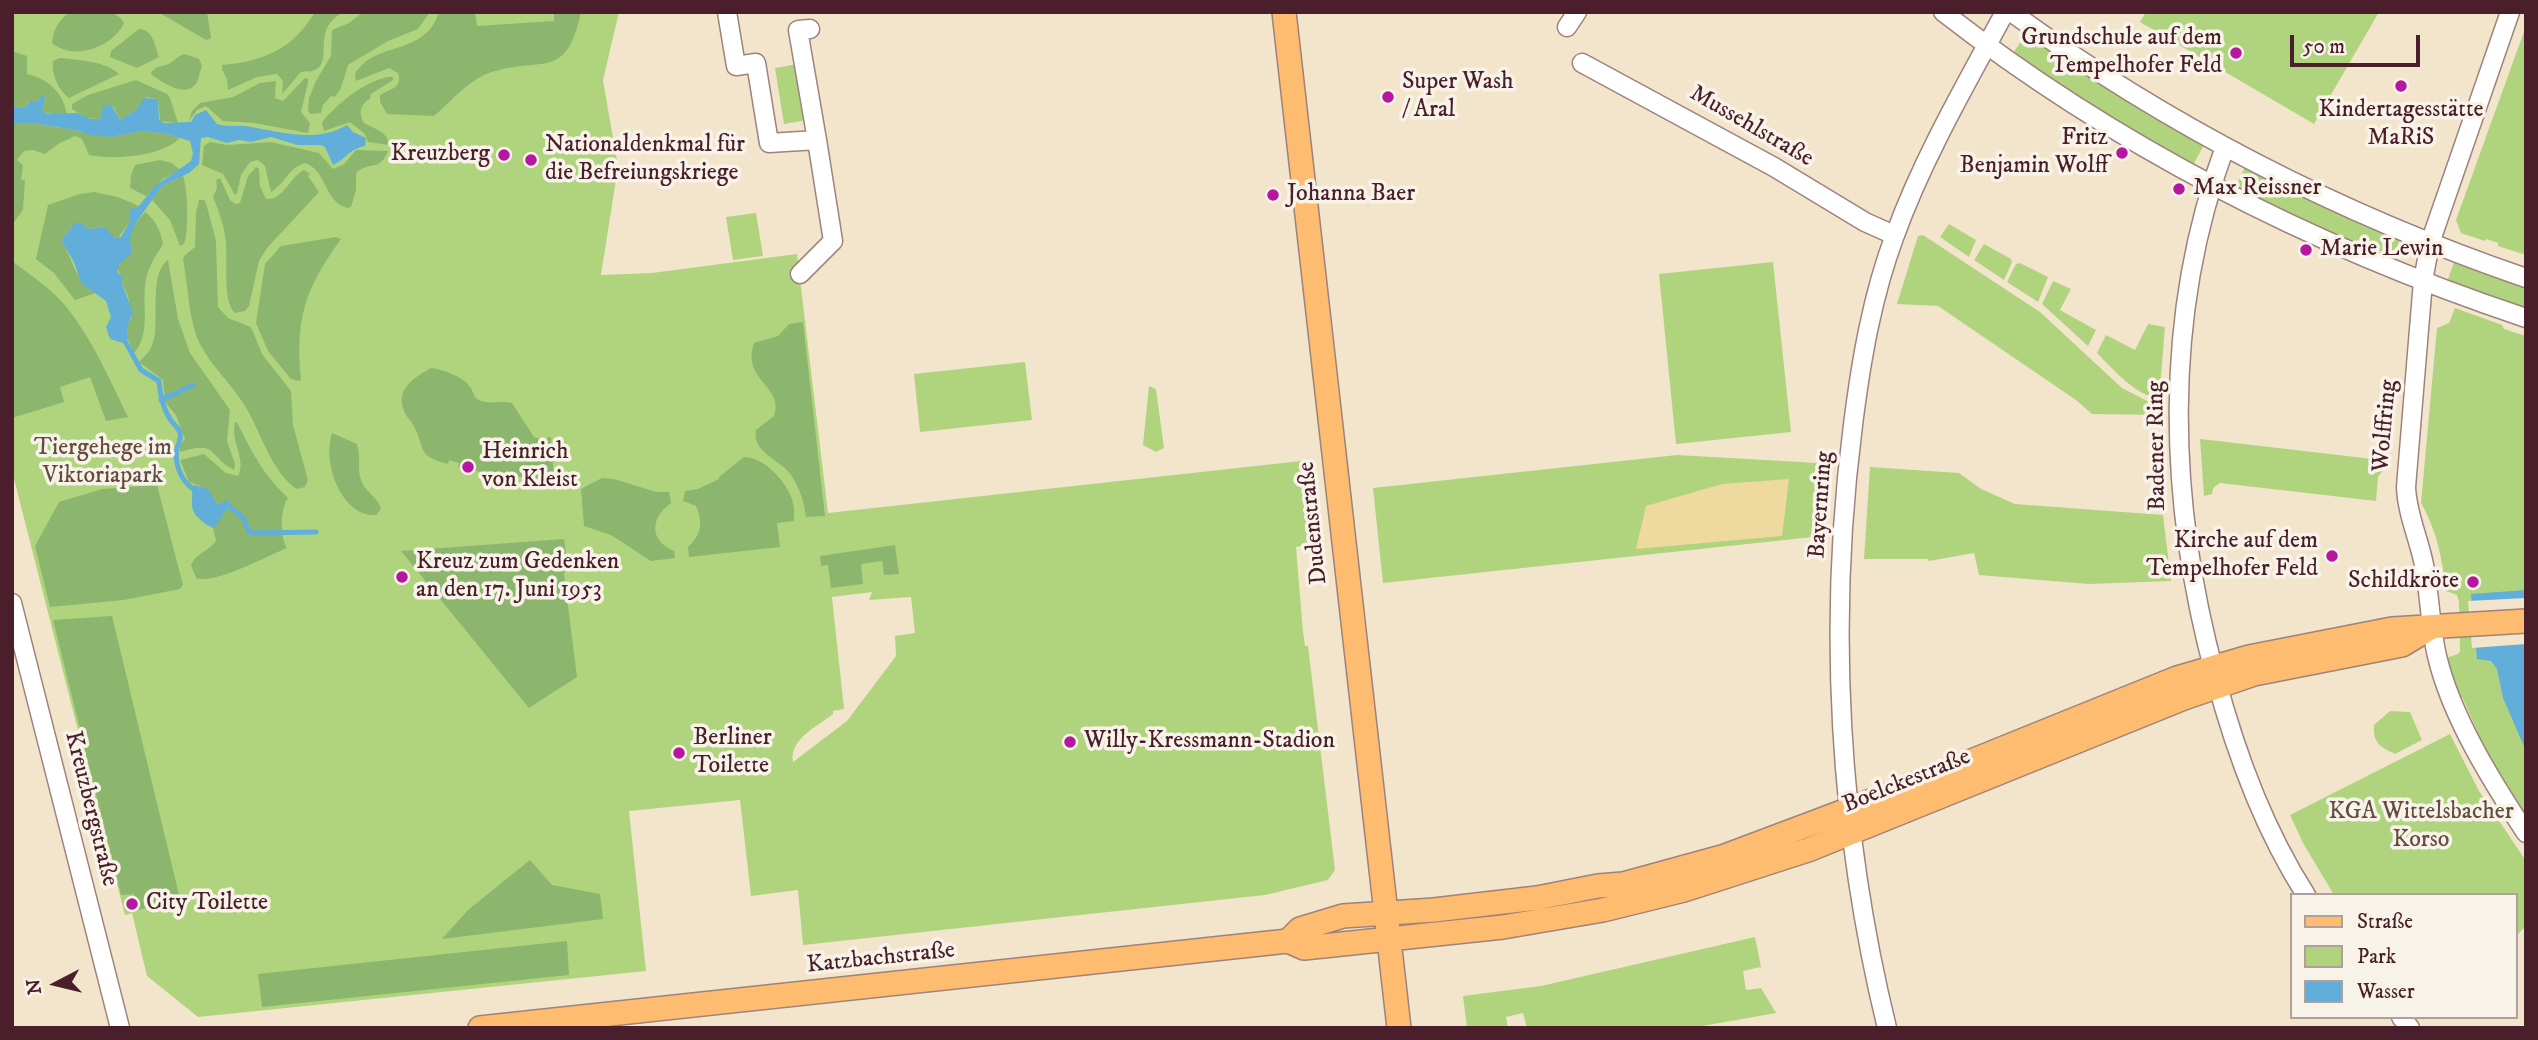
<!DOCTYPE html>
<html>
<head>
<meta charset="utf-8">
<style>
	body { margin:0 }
	#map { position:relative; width:2538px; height:1040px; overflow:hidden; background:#f2e5cc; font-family:"IM FELL DW Pica",serif }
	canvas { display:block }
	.frame { position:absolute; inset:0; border:14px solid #4a1f2b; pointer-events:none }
	.legend { position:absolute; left:2290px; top:893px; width:228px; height:126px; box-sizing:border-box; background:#f7f3e8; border:2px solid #b29e9c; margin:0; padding:9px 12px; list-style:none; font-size:21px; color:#4a1f2b }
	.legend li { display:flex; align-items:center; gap:14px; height:35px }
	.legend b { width:35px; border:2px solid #b29e9c }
	.north { position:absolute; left:21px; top:949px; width:70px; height:70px; -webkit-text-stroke:5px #f7f3e8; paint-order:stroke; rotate:263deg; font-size:19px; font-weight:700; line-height:28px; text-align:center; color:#4a1f2b }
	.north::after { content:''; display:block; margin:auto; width:24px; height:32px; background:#4a1f2b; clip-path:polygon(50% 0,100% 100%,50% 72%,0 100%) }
	.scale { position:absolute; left:2290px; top:35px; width:130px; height:32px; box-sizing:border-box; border:4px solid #4a1f2b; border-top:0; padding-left:9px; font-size:21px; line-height:24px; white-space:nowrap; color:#4a1f2b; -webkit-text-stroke:5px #f7f3e8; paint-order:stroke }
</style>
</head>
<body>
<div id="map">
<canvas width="2538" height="1040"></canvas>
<div class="frame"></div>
<ul class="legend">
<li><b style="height:9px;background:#fdbc6f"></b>Straße</li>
<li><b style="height:19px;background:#b0d47e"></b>Park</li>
<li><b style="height:19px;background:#62aedb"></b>Wasser</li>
</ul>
<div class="north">N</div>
<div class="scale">50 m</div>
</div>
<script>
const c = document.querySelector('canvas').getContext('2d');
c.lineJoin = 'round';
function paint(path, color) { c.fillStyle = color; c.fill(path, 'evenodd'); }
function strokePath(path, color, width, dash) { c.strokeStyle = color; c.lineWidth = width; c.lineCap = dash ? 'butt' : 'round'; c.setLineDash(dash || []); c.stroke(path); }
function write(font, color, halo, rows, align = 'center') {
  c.font = font + ' "IM FELL DW Pica",serif'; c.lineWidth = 7; c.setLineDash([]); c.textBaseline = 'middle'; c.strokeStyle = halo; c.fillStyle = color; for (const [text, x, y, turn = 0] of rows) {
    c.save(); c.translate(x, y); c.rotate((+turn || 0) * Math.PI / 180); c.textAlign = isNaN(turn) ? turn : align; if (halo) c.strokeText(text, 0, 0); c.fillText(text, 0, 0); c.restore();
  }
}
const green = new Path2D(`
	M12,12H619L603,80L618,167L601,275L652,273L797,254L828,513L1301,461L1309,545L1296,547L1303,632L1305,646H1308L1335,870L1328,880L1265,895L803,945L798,890L751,896L740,800L629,811L646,971L198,1017L147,976L132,913L125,915L12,471ZM872,592L869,600L911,597L915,633L895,636L896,656L847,721L793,762C789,739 817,727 833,714V711L844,709L832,597Z
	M2146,12H2379L2314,124L2140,22Z
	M2526,26V255L2498,246V243L2486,239L2485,241L2461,233L2456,220Z
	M2026,34L2098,82L2204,145L2193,165L2102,112L2013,53Z
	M798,64L807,120L784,124L775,68Z
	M2245,167L2342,214L2400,239L2392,261L2333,235L2235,188Z
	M756,213L763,256L733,260L726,217Z
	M1949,224L1976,240L1969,257L1940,237Z
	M1923,235L2040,312L2122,388L2159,407V415L2092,414L2076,400L1938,306L1897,304L1918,236Z
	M1984,244L2011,259L2012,262L2004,280L1974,260Z
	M1773,262L1791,432L1676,444L1659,274Z
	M2454,262L2526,287V309L2447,282Z
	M2020,263L2048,277L2038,302L2007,282L2016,264Z
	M2053,281L2071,289L2060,310L2096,330L2088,346L2042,304Z
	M2455,308L2502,325L2504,329L2526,336V817L2486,751L2463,699L2458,695L2446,658L2458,654L2460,651L2459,602L2457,595L2446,591C2442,558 2437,531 2421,503L2437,328L2449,323Z
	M2148,324L2165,327L2159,399C2134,394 2115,371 2097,353L2106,335L2135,350Z
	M1025,362L1032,420L920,432L914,374Z
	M1149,386L1156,389L1164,448L1156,452L1143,445Z
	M2200,439L2218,441L2390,461L2378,477L2376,501L2220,483L2213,488L2212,494L2204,496Z
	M1677,455L1818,463L1816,483L1825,492L1822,536L1383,583L1373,488Z
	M1870,467L1959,473L1981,489L2015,504L2163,515L2171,581L2089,584L1979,575L1974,553L1929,561L1928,559H1864Z
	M2390,711L2410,712L2422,740L2395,754C2379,746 2373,743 2374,725Z
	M2450,734L2479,791L2526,861V926L2515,937V895H2334L2303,843L2290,815Z
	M1755,937L1761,967L1743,971L1746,990L1761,988L1776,1013L1691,1028H1527L1523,1013L1506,1017L1508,1028H1467L1463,996L1541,986Z`);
const forest = new Path2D(`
	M70,12C87,12 116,6 124,23C112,48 74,61 52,43C53,29 59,20 70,12Z
	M158,12H207L211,38L206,40Z
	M315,12H344C308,30 337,64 312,71C309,72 305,71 301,72L282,94L283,81L277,74L257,77L228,90L227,79L222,70V65C264,61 292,50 315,12Z
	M363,12H430L418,29L388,41L348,65L341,88L335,97L331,96L323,105L321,113L310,114L308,110L309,98L316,81L331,56L332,30L349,23Z
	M439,12H475L477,26L554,21V12H581C566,83 541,55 489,73C466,82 452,101 434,116L387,114L380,102V95C390,89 403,88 398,73L389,68L356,81L355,74C375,40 425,57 439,12Z
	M139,29C153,29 155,46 159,57L137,68L110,57L111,51Z
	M12,51L27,56V74C47,78 64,93 67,115L43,113L42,109L45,97L40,98L34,103H28L23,108L12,106Z
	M185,54L199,59L202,66C200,71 199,77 197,82C187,100 162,82 152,75L151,73C157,64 162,68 170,63C176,60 177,56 185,54Z
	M60,58C79,60 105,61 119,74L69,98C59,91 51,74 53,61Z
	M387,77H393V80L371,94L370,99C360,104 358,113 364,123C374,129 388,131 389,145L368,142L365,134L350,122L324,131L322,122C341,101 359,85 387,77Z
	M305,78L308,79V83L301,112L310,123L308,133L254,123L223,121L206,106L197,110L189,121L192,111L200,103L233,97L260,83L276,81L275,98L283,101Z
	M136,80L167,94L170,98L178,123L160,121L158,99L146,97L137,109L120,120L114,107L109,105L103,108L100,119L85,118L72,109V104L88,95Z
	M12,123H33L110,137L144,131L167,134L180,138C161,157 113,160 89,155L82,139L75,136L58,144L45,154L33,150L24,151L17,160L23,165L21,180H25L23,210L12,225Z
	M210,142L228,145L271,142L319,153L333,169L344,164L356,150L388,151C380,172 368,161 356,173V190L351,207L348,208C323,202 328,171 305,163C288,168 285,184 271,192L265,166L258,160L250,162L241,175L237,193L235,195L223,174L202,165L204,146Z
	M160,160L172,163L180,170L163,179L146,196L130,188L131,175L135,165Z
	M256,167L259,169L260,186L266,199C284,200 289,178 304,170L310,174L308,176L319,192L267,248L259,261L249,306L245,311L235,313C221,300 229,255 225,235C223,222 218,209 213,197L217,188L216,180L220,178L230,200L235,204L240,203L248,176Z
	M183,176C188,188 189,232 184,244L180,246L170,220L152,200L162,186Z
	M94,192L118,197L139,206L130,211L129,223L118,238H115L105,227L89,229L82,224H74L61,240C73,258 75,283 96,293L75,300L54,273L36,259L48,205L80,194Z
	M199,200H204L206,203L216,241L218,307L228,318L251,327L262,354L291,391L293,425L308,480L305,487L296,489C266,465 261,427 239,397C225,377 205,359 196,335C188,311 188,284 183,260L184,256L195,247L196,213Z
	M145,212C155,219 161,232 163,244C156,256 149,265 146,279C141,303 152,333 134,353L128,339L127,327L132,316L128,296L122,284L123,279L117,269L135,224Z
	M336,237L341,239C305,289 295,318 301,380L297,381L290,378L268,351L256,323L265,264L281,246Z
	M168,260L178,319L190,353L230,410L227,441L235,464L234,470C207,456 219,440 180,452V445L185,439L176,415L165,402L163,380L139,362C146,355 152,349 154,339C159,318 149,272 168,260Z
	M12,261C29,274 49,287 63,303C91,336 109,378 128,417L106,421L90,377L60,387L64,402L12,418Z
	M803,322L825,516L806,517C804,502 800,488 791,475C781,460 751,452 756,430L774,416C785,386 741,381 754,343L778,336L789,324Z
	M431,368C442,369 464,377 470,387C474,392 473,397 479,400C489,405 502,400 512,403L534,437L540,439L551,437L554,479L549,480L491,474L458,467L459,463L449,460L448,464C420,456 426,455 416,430C413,423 407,418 404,411C395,389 415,377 431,368Z
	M235,422H237C251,451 264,476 288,498C280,508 280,538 287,548C267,556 214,585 196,578L191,565C196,553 209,551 216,541L213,528C220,523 220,514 228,508L229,501L217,504L200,486L189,482L180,460L204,454L226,473L238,476C247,460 230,442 235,422Z
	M332,433L357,444C361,456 357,469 361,480C365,492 378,497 381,509L376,515C341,517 322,462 332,433Z
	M744,457C765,457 789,484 793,503C795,508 794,515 794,521L777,523L780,547L689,557L688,547C702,534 703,523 696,506L683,501L685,491L698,489L719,479V477Z
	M602,478L614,479L656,492H669L671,503C651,517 648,540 674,551L675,558L651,561L611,535L584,526L581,489Z
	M157,485L183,585L180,589L124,600L50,607L35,546L59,502L102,489Z
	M564,539L567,561L564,574L577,677L529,708L401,551Z
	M895,545L899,574L884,575L882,561L861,564L863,584L831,588L828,565L821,566L820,556Z
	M112,616L180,899L139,910L134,894L121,895L53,620Z
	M530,860L552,885L600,894L603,919L442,939L468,910Z
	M567,941L569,975L262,1007L258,974Z`);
const sand = new Path2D(`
	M1789,479L1782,536L1636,549L1646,506L1722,484Z`);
const water = new Path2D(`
	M43,95L45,97L42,110L46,114L77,113L90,119H100L103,107L111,104L120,120L137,109L144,98L158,99L159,120L165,123L191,122L195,115L206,110L217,124C227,127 236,125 245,126C279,131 316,144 347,125L353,132L366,138L365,146C347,150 348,158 333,165L325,147L321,145H297L271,137L251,142L239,140L227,143L208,137L201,138L199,164L189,173L162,186L135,224L129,241L132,246L131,254L119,264L117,272L123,277L122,284L133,312L127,327L128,339L123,343L110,339L106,327L111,317L106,301L81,283L74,262L61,240L74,224L79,222L89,229L105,227L115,238L121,237L129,223L130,209L138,207L155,186L191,161L193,153L190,141L167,134L144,131L110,137L90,135L79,131L33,123H12V106L23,108L30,102L37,101Z
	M194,485L208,489L217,504L229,500L228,508C220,514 221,523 213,528C205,524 194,517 192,507C191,499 194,497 191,489Z
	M2526,590V751L2503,698L2497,669L2491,661L2477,659L2471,594Z`);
const pier = new Path2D(`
	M2526,598V644L2472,648L2468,601Z`);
const stream = new Path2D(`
	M125,341L141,370L159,381C160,394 162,407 170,419C173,424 177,426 180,432C182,440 179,441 177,448C174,462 180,479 192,488
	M161,400L193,385
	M228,505L243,518L250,533L316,532`);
const minor = new Path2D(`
	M727,12L736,66L756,63L769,143L817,140L798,30L810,29
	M1943,12C2118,148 2316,248 2526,318
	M2011,12C2168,126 2342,215 2526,278
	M2510,12L2430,243L2423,281L2406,487C2407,514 2419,539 2424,565C2430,595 2430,626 2437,656C2451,716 2492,782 2526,833
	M1567,27L1577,12
	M1582,63L1774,167L1865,222L1894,235
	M2225,147C2162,317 2168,502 2215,675C2235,751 2263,828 2306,895
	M800,274L833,241L817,140
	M12,603L120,1028
	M2401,1017L2410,1028
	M1887,1028C1839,832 1827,625 1853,425C1861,361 1872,296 1895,235C1923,158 1966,84 2005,12`);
const major = new Path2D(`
	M1284,12L1399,1028
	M1288,941L1300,929L1343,916L1434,910L1537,898L1598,886L1623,884L1725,856L1890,794L2177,678L2249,657L2392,629L2526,621
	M480,1028L1288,941L1304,948L1503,927L1603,910L1684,890L1808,850L2184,698L2254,674L2402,645L2432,627`);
const markers = [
	[2236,53,7,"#b5179e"],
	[2401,86,7,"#b5179e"],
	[1388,97,7,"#b5179e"],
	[2122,153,7,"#b5179e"],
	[504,155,7,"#b5179e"],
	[531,160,7,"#b5179e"],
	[2179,189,7,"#b5179e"],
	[1273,195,7,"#b5179e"],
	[2306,250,7,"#b5179e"],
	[468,467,7,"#b5179e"],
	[2332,556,7,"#b5179e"],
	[402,577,7,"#b5179e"],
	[2473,582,7,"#b5179e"],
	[1070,742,7,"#b5179e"],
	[679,753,7,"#b5179e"],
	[132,904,7,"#b5179e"]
];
const poiNames = [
	["Grundschule auf dem",2222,39,"right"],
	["Tempelhofer Feld",2222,67,"right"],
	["Super Wash",1402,83],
	["/ Aral",1402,111],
	["Kindertagesstätte",2401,111,"center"],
	["MaRiS",2401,139,"center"],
	["Fritz",2108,139,"right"],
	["Benjamin Wolff",2108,167,"right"],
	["Nationaldenkmal für",545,146],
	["die Befreiungskriege",545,174],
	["Kreuzberg",490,155,"right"],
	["Max Reissner",2193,189],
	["Johanna Baer",1287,195],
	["Marie Lewin",2320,250],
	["Heinrich",482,453],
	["von Kleist",482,481],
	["Kirche auf dem",2318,542,"right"],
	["Tempelhofer Feld",2318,570,"right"],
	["Kreuz zum Gedenken",416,563],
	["an den 17. Juni 1953",416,591],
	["Schildkröte",2459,582,"right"],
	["Berliner",693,739],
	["Toilette",693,767],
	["Willy-Kressmann-Stadion",1084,742],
	["City Toilette",146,904]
];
const streetNames = [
	["Mussehlstraße",1751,127,30],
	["Wolffring",2386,426,-85],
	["Badener Ring",2158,446,-91],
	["Bayernring",1822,505,-86],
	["Dudenstraße",1314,523,-96],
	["Boelckestraße",1907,782,-22],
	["Kreuzbergstraße",90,809,76],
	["Katzbachstraße",881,959,-6]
];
const parkNames = [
	["Tiergehege im",103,449],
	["Viktoriapark",103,477],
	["KGA Wittelsbacher",2421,813],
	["Korso",2421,841]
];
paint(green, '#b0d47e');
paint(forest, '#8cb66d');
paint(sand, '#eeda9e');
paint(water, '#62aedb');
paint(pier, '#f2e5cc');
strokePath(stream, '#62aedb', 5);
strokePath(minor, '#9e827c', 21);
strokePath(major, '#9e827c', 26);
strokePath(minor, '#fff', 18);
strokePath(major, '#fdbc6f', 23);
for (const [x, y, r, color] of markers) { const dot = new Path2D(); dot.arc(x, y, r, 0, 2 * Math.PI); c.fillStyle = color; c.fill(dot); strokePath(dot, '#f7f3e8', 2.5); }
write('24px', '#4a1f2b', '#f7f3e8', poiNames, 'left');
write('24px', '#4a1f2b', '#f7f3e8', streetNames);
write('24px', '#644c40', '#f7f3e8', parkNames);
</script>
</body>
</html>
